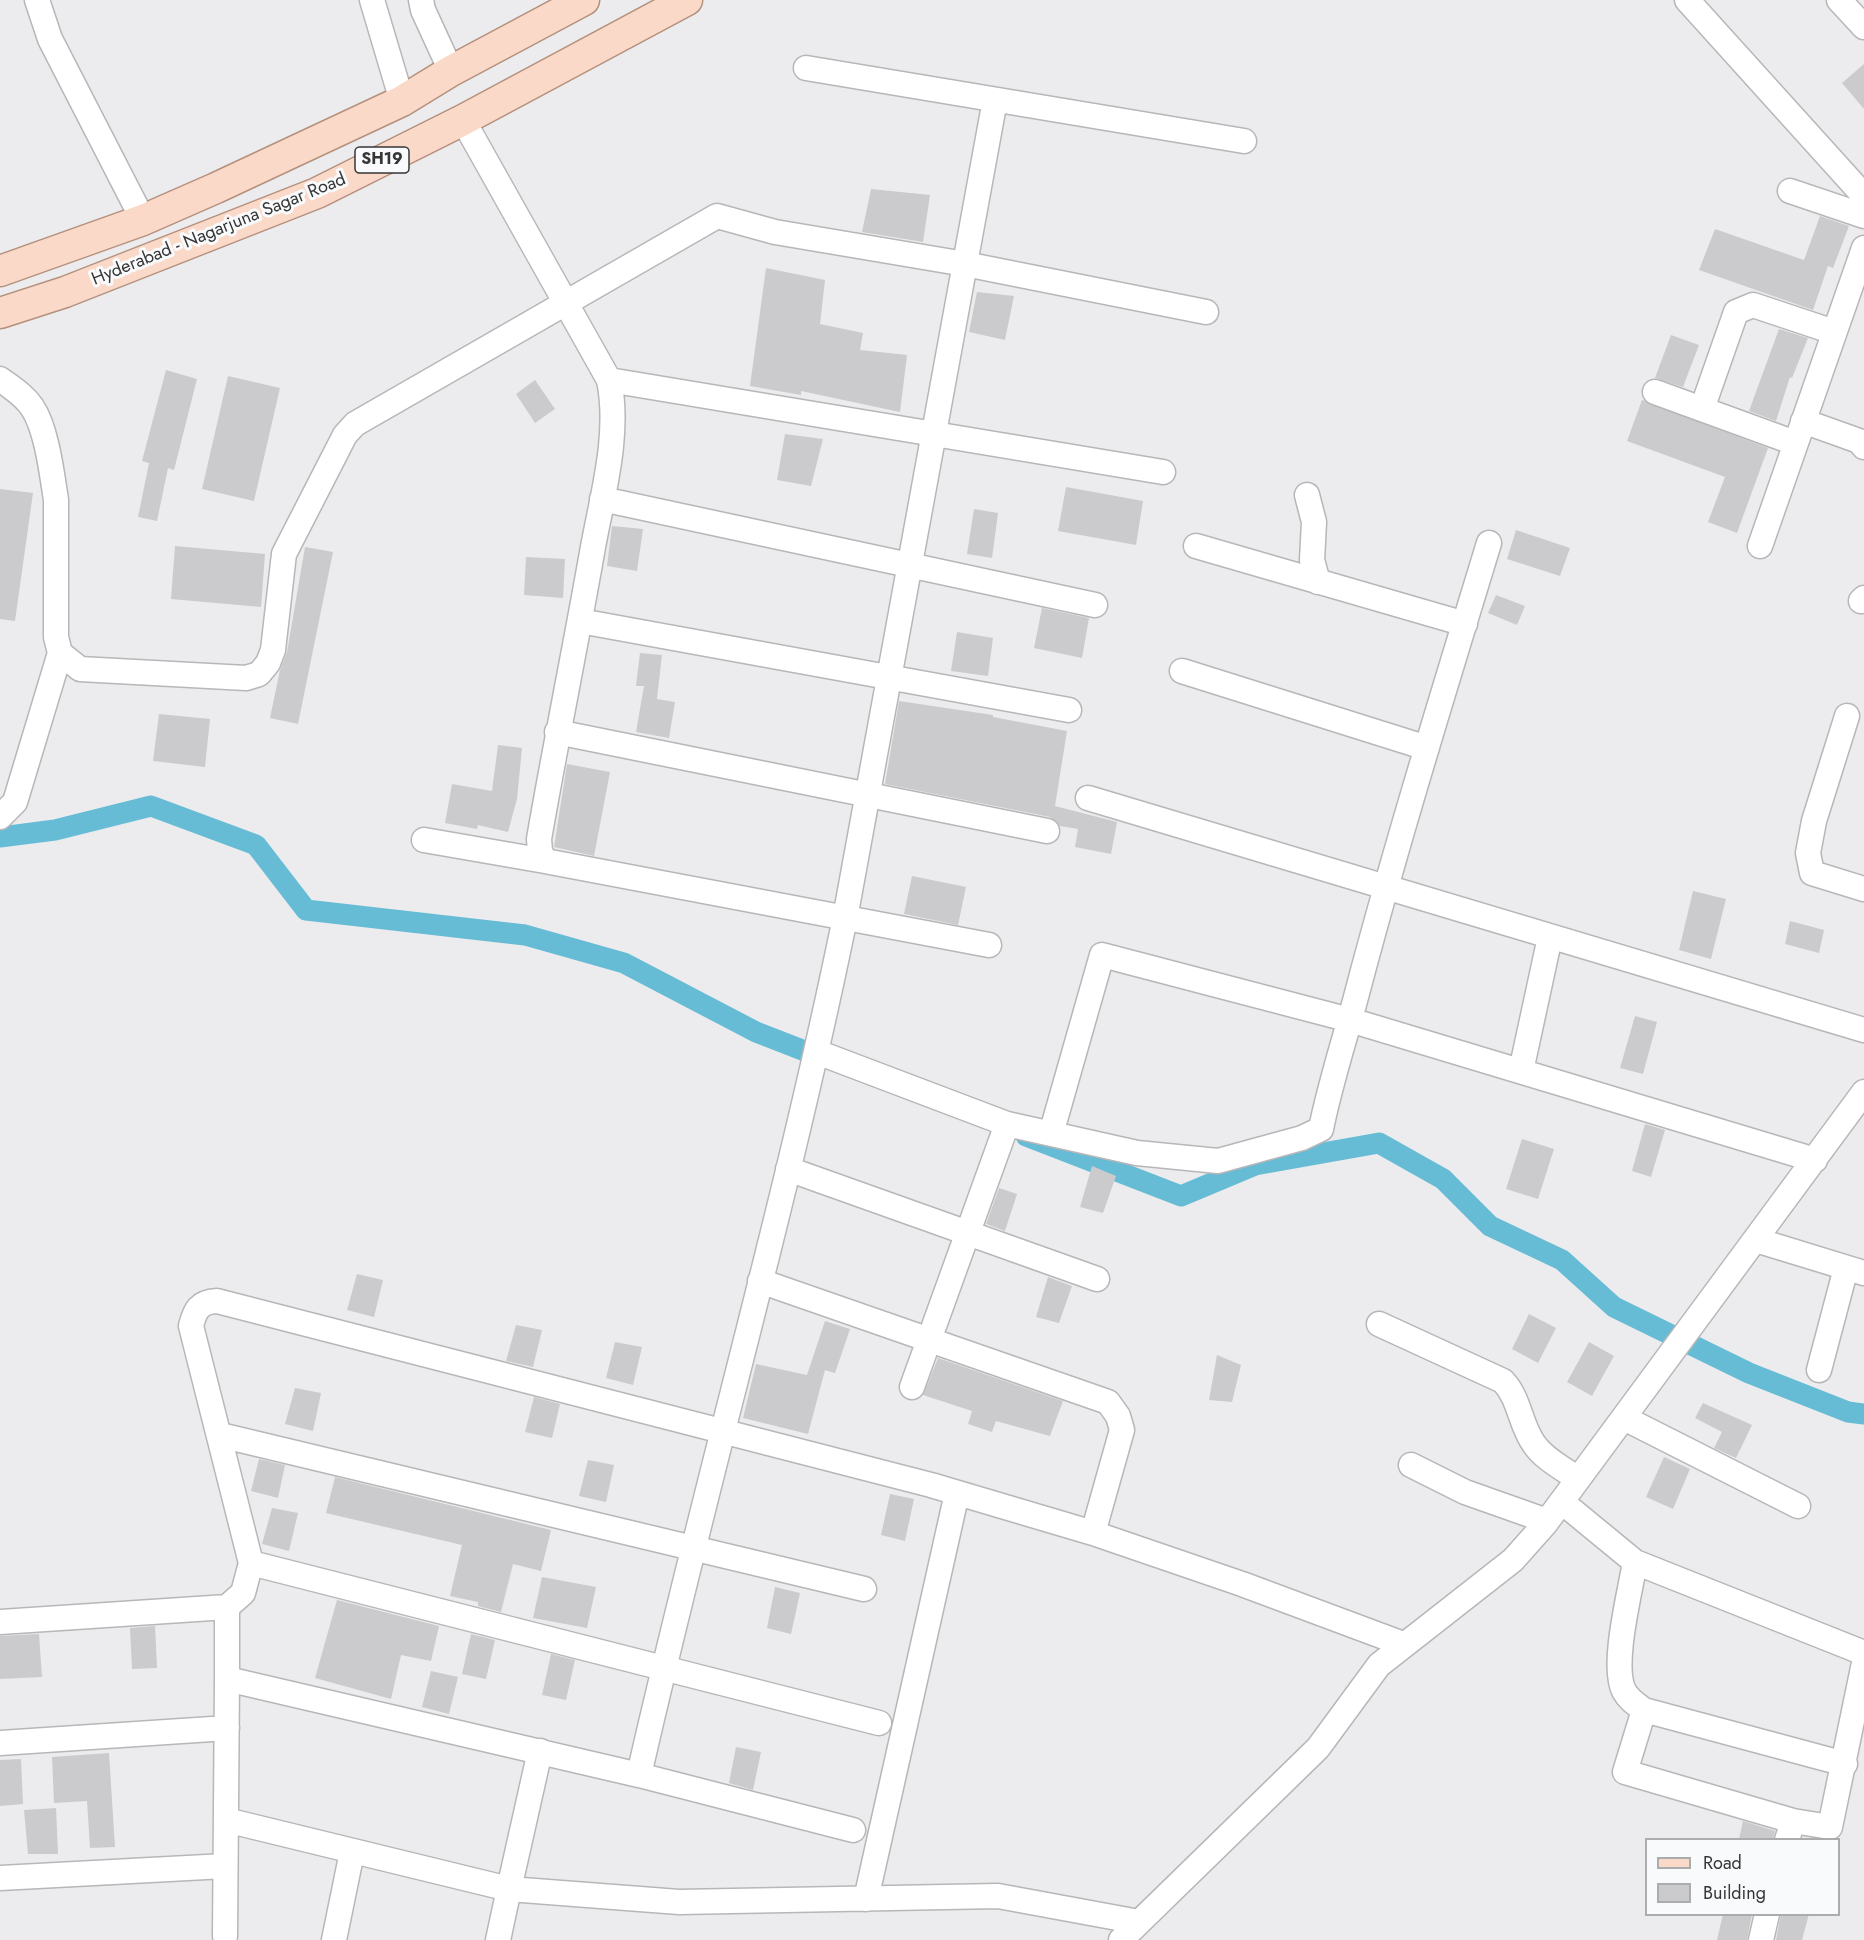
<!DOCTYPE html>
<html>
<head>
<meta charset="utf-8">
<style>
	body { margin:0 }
	#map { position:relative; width:1864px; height:1940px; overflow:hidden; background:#ececee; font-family:Jost,sans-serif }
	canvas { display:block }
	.legend { position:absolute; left:1645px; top:1838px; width:195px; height:78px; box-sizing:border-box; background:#f9fafc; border:2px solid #abacad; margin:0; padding:8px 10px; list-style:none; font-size:18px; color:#363636 }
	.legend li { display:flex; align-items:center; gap:12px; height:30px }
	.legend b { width:30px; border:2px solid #abacad }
</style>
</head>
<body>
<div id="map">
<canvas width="1864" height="1940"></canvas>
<ul class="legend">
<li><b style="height:8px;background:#fbd9c8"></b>Road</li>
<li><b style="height:16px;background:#cbcbcd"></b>Building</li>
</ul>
</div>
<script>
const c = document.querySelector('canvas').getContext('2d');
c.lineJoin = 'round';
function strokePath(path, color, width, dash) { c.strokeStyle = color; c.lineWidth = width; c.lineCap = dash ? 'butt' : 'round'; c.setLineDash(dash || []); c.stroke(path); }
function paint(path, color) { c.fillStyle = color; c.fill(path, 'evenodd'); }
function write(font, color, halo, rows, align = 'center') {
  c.font = font + ' Jost,sans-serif'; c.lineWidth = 6; c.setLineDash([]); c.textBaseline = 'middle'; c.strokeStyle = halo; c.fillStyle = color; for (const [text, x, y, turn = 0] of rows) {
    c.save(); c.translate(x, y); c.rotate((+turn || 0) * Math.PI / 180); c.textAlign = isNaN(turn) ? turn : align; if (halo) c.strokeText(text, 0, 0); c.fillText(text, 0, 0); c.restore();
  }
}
const canal = new Path2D(`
	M0,837L55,830L151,806L256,845L306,910L525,935L624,963L756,1032L810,1053
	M1026,1136L1181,1196L1255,1165L1379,1143L1443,1179L1490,1226L1562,1260L1614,1307L1749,1373L1848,1412L1864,1414`);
const building = new Path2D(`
	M1864,64V109L1842,83Z
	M871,189L930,195L923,242L862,232Z
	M1820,216L1849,226L1833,268L1828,266L1813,310L1699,270L1715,229L1804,260Z
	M766,268L825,280L820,324L863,333L860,350L907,355L900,412L801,391V395L750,386Z
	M977,292L1014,296L1005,340L969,332Z
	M1779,329L1808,338L1792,378L1790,377L1776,421L1749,411Z
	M1671,335L1699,345L1683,387L1655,378Z
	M166,370L197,379L174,470L168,468L157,521L138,517L149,463L142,461Z
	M228,376L280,388L254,501L202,489Z
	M535,380L555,409L535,423L516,394Z
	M1642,400L1768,448L1737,533L1708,522L1725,477L1627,441Z
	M785,434L823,439L811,486L777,480Z
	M1066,487L1143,501L1136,545L1058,531Z
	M0,489L33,493L15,621L0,619Z
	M974,509L998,513L992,558L967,554Z
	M612,526L643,529L637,571L607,566Z
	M1516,530L1570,548L1560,576L1507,559Z
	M175,546L265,554L261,607L171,599Z
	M305,547L333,552L298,724L270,718L280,670L287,652Z
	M526,557L565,559L563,598L524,595Z
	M1496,595L1525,606L1517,625L1488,613Z
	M1042,608L1089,618L1082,658L1034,648Z
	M957,632L993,638L988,676L951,671Z
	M640,653L662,655L657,699L675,702L669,738L636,732L644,686H636Z
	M899,701L993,715V717L1067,731L1055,806L1117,822L1111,854L1075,847L1078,829L1060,826L1050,817L885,784Z
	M159,714L210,719L205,767L153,761Z
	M498,745L522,748L517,799L508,832L478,825L477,829L445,823L452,784L492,791Z
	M567,764L610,772L594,856L554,847Z
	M912,876L966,887L958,925L904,914Z
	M1693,891L1726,899L1711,959L1679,950Z
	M1790,921L1824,930L1819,953L1785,944Z
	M1635,1016L1657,1022L1643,1074L1620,1068Z
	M1645,1124L1665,1130L1651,1177L1632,1171Z
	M1522,1139L1554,1149L1538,1199L1506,1189Z
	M1092,1166L1116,1176L1103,1213L1080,1207Z
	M999,1188L1017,1194L1005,1231L986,1224Z
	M357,1274L383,1280L374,1317L347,1310Z
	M1048,1277L1072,1286L1059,1323L1036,1317Z
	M1529,1314L1556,1328L1538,1363L1512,1349Z
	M825,1321L850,1329L835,1373L825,1370L808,1434L743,1418L756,1364L807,1375Z
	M516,1325L542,1330L533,1367L506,1361Z
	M615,1342L642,1347L633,1385L606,1378Z
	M1589,1342L1614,1356L1592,1396L1567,1382Z
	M1217,1355L1241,1365L1232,1402L1209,1400Z
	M938,1358L1063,1401L1050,1436L996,1421L992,1432L968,1424L972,1411L923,1395Z
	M295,1388L321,1393L313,1431L285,1424Z
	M534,1397L560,1404L552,1438L525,1432Z
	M1703,1403L1752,1425L1736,1458L1714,1448L1722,1432L1695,1418Z
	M1664,1457L1690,1469L1673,1509L1646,1497Z
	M259,1459L285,1465L278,1498L251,1491Z
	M588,1460L614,1465L606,1502L579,1496Z
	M335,1477L551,1530L541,1571L513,1564L501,1612L478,1606V1602L450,1596L462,1545L326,1513Z
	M890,1494L914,1499L905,1541L881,1535Z
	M272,1508L298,1513L289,1551L262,1544Z
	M542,1577L596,1587L587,1628L533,1618Z
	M775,1587L800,1593L791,1634L767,1628Z
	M337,1600L439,1626L431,1661L401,1655L391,1699L315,1678Z
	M155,1626L157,1668L132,1669L130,1628Z
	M39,1634L42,1677L0,1679V1636Z
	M471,1634L495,1640L486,1679L462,1674Z
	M551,1654L575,1660L566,1700L542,1695Z
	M431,1671L458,1677L449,1714L422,1707Z
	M736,1747L761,1752L753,1790L729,1783Z
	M109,1753L115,1847L90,1848L87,1801L54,1803L52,1757Z
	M21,1759L23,1804L0,1806V1760Z
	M56,1808L58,1854H28L24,1810Z
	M1743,1821L1775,1831L1773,1839H1739Z
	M1723,1914H1752L1747,1940H1717Z
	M1781,1914H1809L1802,1940H1776Z`);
const minor = new Path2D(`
	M37,0L50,39L143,220
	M372,0L402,101
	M421,0L423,10L451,71
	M1687,0L1864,196
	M1839,0L1864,27
	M806,68L1244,141
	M463,120L609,380C620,434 603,493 593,547C576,644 556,741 539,839L540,851L545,861L989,945
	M1790,191L1864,216
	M0,379C12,388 24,395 32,407C47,429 52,475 56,500V637L60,653L80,669L246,678L259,674L268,663L273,650L284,554L345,435L355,424L717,216L775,232L965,264L1206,312
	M609,380L1163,472
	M1655,392L1795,443
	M1702,409L1736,312L1753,305L1834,332
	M1803,421L1859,441L1864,447
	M1307,495L1314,522L1312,560L1318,582
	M602,499L1095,605
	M1196,546L1465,624
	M1760,546L1864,248
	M1861,601L1864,598
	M580,621L1069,710
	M1182,671L1427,748
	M1847,716L1814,821L1808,853L1812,873L1864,889
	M557,732L1047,831
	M1088,798L1864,1030
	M0,817L15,802L60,653
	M424,840L545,861
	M817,1052L1007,1124L1137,1153L1218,1161L1302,1138L1321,1129C1330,1084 1344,1042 1356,997C1396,845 1443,694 1489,543
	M1521,1071L1550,937
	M1051,1134L1102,955L1350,1020L1815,1160
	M788,1169L1097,1279
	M1756,1240L1864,1273
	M760,1281L1108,1402L1118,1416L1122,1430L1093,1533
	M1379,1324L1503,1381C1520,1399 1520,1425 1534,1444C1544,1459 1564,1469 1578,1479
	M1819,1370L1846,1268
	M912,1387L1007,1124
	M1624,1418L1798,1506
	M220,1435L864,1589
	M1411,1465L1465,1492L1547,1521
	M1562,1502L1635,1562L1864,1653
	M1635,1562C1630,1593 1611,1665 1624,1691C1629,1700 1636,1704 1644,1710L1845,1764
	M251,1563L879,1723
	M227,1607V1679L639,1775C704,1488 786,1206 845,918L995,100
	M0,1622L227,1607L243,1593L251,1563L191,1326C195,1310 199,1302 217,1301L931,1485L1093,1533L1242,1584L1403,1644
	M1644,1710L1625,1772L1793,1821
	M0,1743L227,1728
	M639,1775L853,1830
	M226,1820L509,1889L540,1751
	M1787,1840L1793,1821L1830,1827L1864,1663
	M0,1878L225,1866
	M866,1899L957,1493
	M225,1936L227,1679
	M334,1940L352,1852
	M498,1940L509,1889L679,1902L998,1896L1139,1922
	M1121,1940L1318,1748L1379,1665L1513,1560L1545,1524L1864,1092
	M1761,1940L1767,1914`);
const major = new Path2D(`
	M0,271L143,220L216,188L402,101L451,71L584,0
	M0,313L65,292L317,193L463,120L687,0`);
const shields = [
	[382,160,54]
];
const shieldNames = [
	["SH19",382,160]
];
const streetNames = [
	["Hyderabad - Nagarjuna Sagar Road",219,230,-22]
];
strokePath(canal, '#67bcd5', 21);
paint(building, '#cbcbcd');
strokePath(minor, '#b7b7b9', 27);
strokePath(major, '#b4907d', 33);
strokePath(minor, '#fff', 24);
strokePath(major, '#fbd9c8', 30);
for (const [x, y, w] of shields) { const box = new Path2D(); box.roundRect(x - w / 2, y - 13, w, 26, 4.5); c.fillStyle = '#f9fafc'; c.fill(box); strokePath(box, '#363636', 1.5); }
write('bold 16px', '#363636', null, shieldNames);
write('18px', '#363636', '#f9fafc', streetNames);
</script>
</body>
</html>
